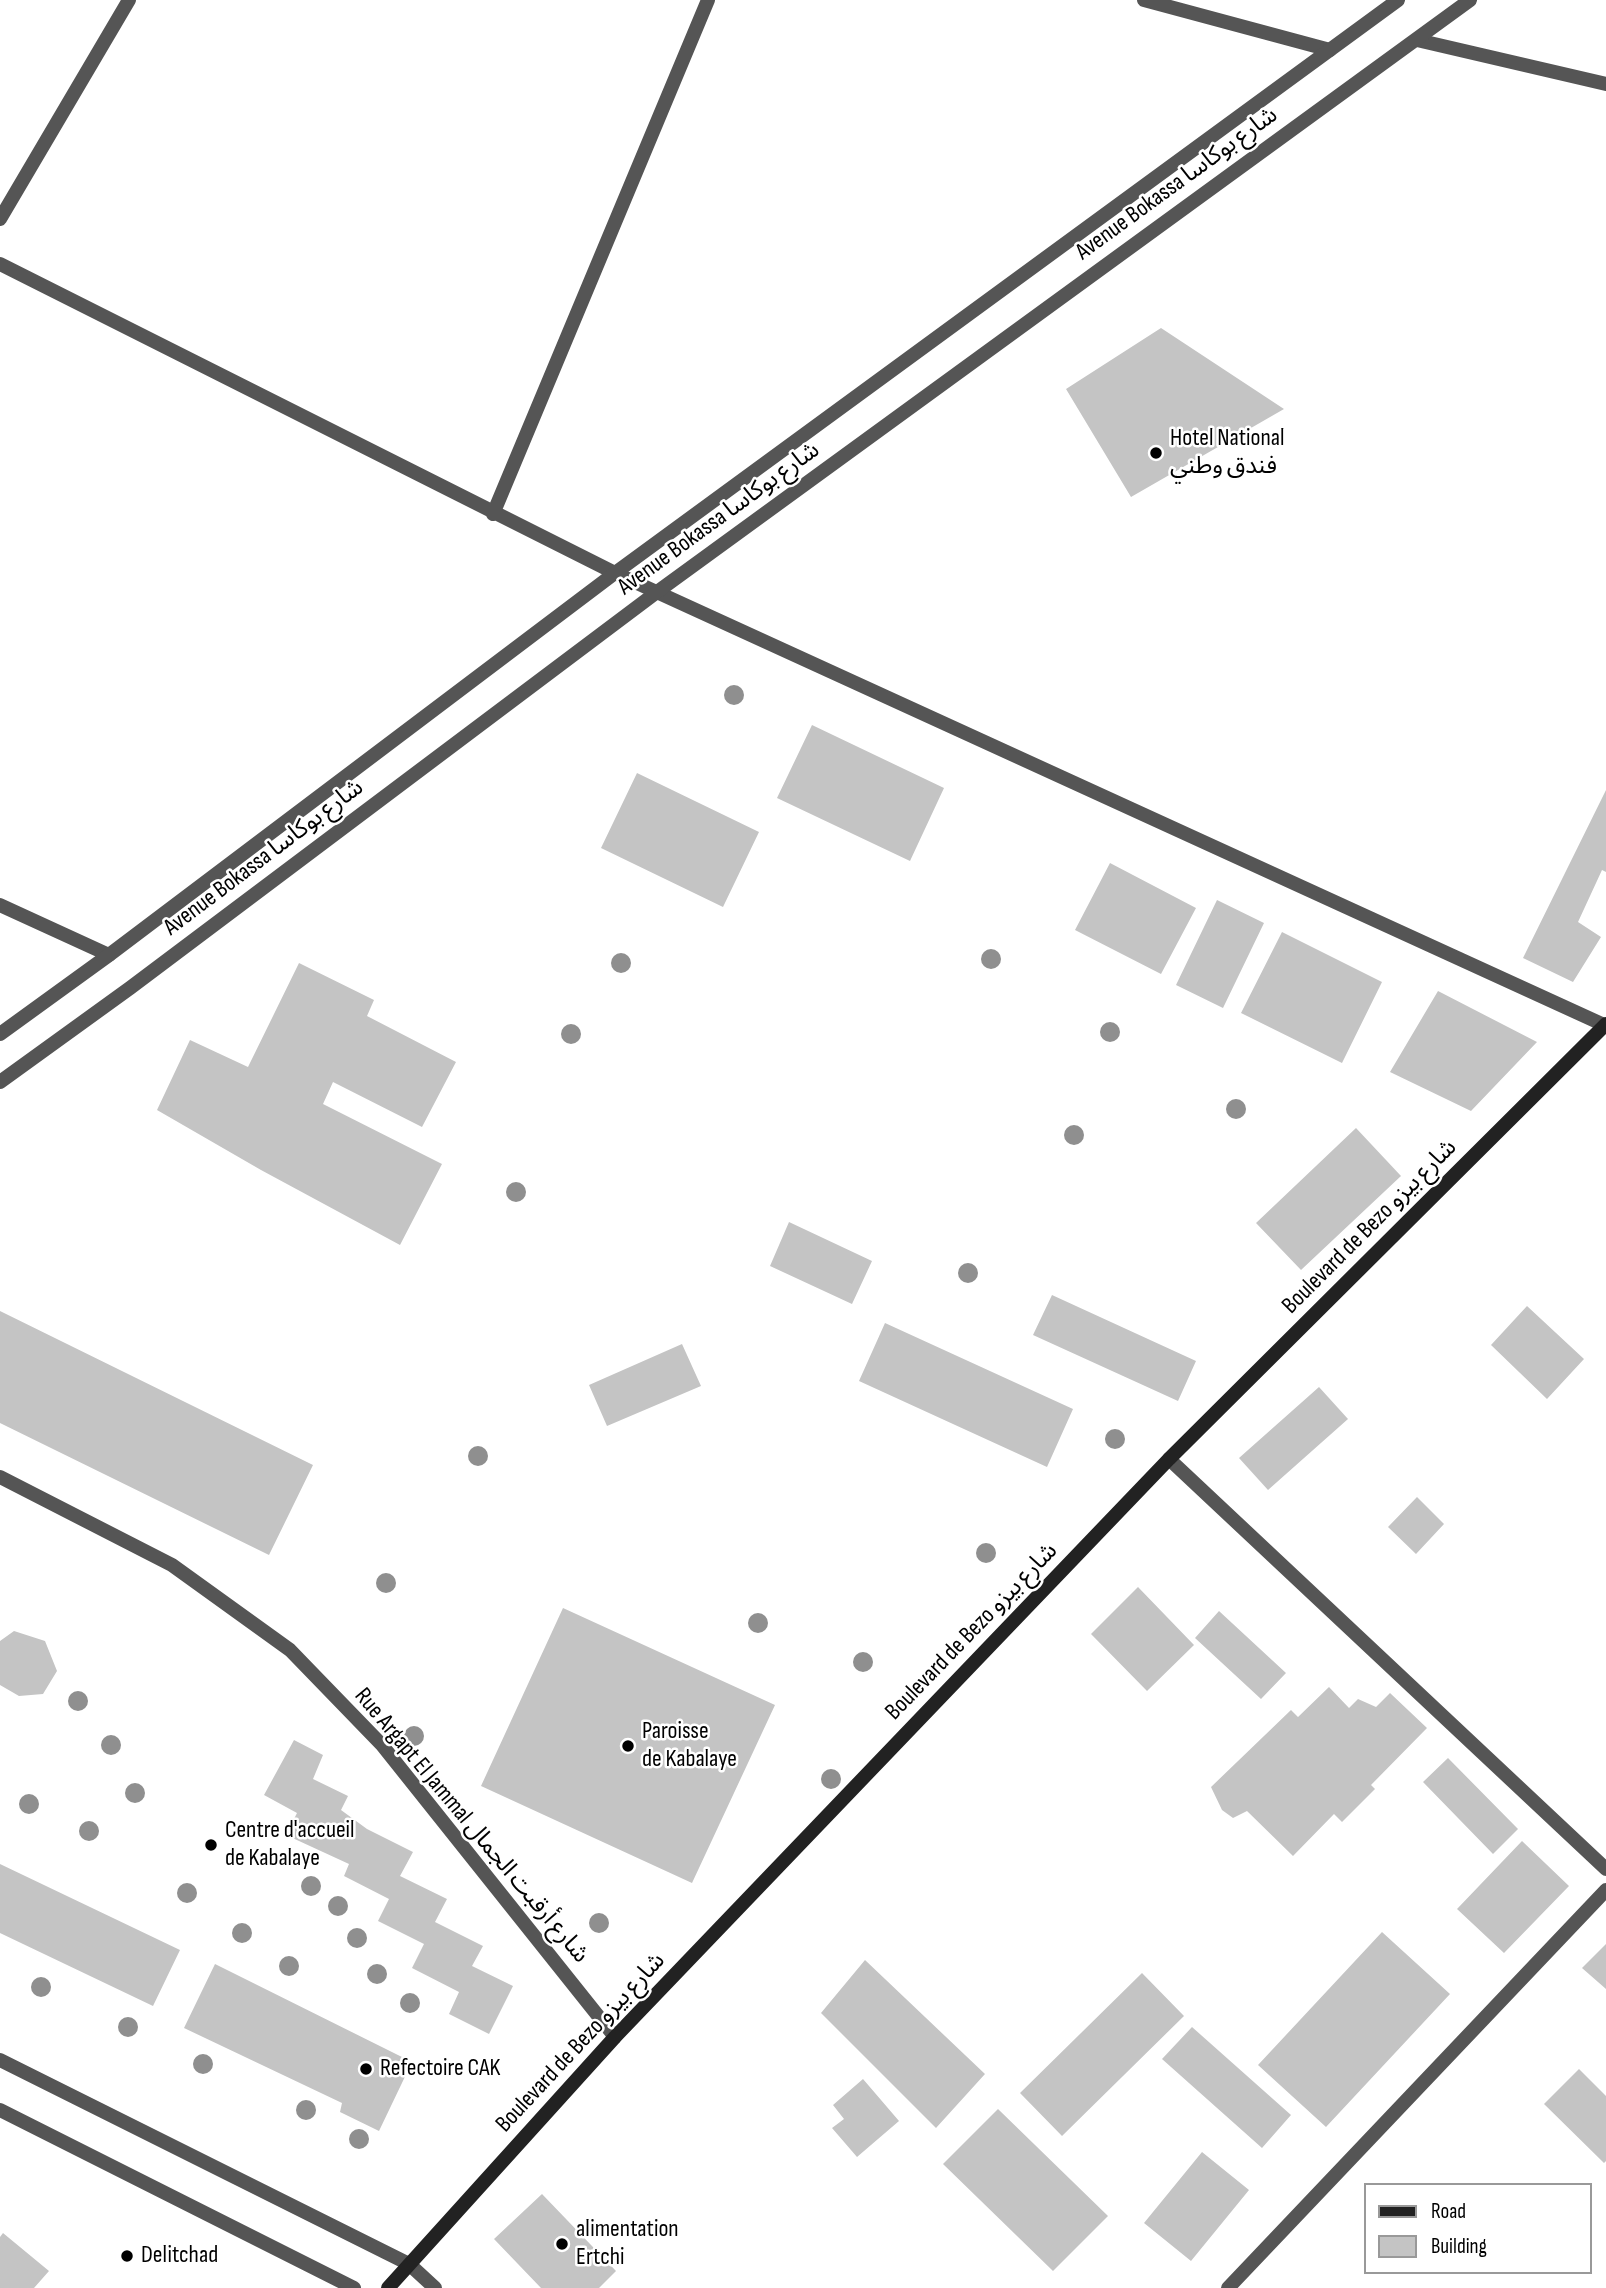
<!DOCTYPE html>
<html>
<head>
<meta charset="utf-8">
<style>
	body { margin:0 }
	#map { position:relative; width:1606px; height:2288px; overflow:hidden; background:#fff; font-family:"Sofia Sans Condensed",sans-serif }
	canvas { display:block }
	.legend { position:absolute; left:1364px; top:2183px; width:228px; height:91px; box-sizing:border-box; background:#fff; border:2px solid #999; margin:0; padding:9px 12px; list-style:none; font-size:21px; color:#000 }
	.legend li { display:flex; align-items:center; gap:14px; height:35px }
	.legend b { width:35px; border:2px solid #999 }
</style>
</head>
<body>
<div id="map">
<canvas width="1606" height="2288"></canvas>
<ul class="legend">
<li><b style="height:9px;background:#222"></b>Road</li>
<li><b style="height:19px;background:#c4c4c4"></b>Building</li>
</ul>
</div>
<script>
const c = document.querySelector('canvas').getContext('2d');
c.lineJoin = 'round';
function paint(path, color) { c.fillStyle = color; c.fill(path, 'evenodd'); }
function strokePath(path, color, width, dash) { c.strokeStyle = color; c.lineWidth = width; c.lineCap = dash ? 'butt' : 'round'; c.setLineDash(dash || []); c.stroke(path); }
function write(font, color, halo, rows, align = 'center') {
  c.font = font + ' "Sofia Sans Condensed","Noto Sans Arabic",sans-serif'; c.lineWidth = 5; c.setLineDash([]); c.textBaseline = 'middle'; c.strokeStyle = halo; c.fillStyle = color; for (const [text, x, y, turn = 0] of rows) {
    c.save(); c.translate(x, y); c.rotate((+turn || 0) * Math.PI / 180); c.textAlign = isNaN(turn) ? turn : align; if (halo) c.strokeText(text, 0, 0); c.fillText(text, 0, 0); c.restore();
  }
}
const building = new Path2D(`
	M1161,328L1284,409L1131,497L1066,389Z
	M812,725L944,788L910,861L777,798Z
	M637,773L759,832L723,907L601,848Z
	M1606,790V872L1602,870L1578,922L1601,937L1573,982L1523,958Z
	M1110,863L1196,908L1161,974L1075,930Z
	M1217,900L1264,923L1223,1008L1176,985Z
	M1282,932L1382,982L1342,1063L1241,1013Z
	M299,963L374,1000L367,1016L456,1062L422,1127L333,1082L323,1104L442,1164L400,1245L261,1170L157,1110L190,1040L248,1067Z
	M1438,991L1537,1042L1471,1111L1390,1072Z
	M1356,1128L1401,1176L1301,1270L1256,1223Z
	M789,1222L872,1261L852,1304L770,1266Z
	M1052,1295L1196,1361L1178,1401L1033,1335Z
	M1527,1306L1584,1359L1547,1399L1491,1345Z
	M0,1311L313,1465L269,1555L0,1423Z
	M885,1323L1073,1409L1047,1467L859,1381Z
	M682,1344L701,1386L607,1426L589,1385Z
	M1319,1387L1348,1419L1268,1490L1239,1458Z
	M1417,1497L1444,1524L1416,1554L1388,1527Z
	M1138,1587L1194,1645L1147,1691L1091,1634Z
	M563,1608L775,1705L692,1883L481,1786Z
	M1219,1611L1286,1673L1261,1699L1195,1638Z
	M14,1631L45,1641L57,1671L43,1694L19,1696L0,1685V1641Z
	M1329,1687L1349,1708L1358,1699L1376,1707L1390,1693L1427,1728L1371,1785L1375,1789L1342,1822L1334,1814L1293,1856L1247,1811L1233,1818L1222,1810L1211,1787L1291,1710L1298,1717Z
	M294,1740L323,1755L313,1779L348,1796L341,1810L367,1829L413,1852L400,1876L447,1899L435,1922L483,1946L472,1966L513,1986L489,2034L449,2014L459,1992L412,1968L424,1944L378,1921L389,1899L344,1876L349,1864L286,1835L297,1813L264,1795Z
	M1448,1758L1518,1829L1493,1854L1423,1782Z
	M1522,1841L1569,1886L1504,1953L1457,1909Z
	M0,1864L180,1950L153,2006L0,1933Z
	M1382,1932L1450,1994L1326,2127L1258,2065Z
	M1606,1944V1989L1582,1968Z
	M865,1960L985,2074L936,2128L821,2013Z
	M215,1964L412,2062L379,2131L340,2112L342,2103L184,2028Z
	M1142,1973L1184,2016L1062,2136L1020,2093Z
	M1192,2027L1291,2115L1262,2148L1162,2059Z
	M1579,2069L1606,2096V2161L1604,2163L1544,2104Z
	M863,2079L899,2121L857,2157L832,2128L844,2119L833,2105Z
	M998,2109L1108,2216L1053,2271L943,2164Z
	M1202,2152L1249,2190L1191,2261L1144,2223Z
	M542,2194L616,2271L599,2288H541L494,2239Z
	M3,2233L49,2271L34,2288H0V2237Z`);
const minor = new Path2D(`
	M1144,0L1330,50
	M1417,40L1606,84
	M0,219L129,0
	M0,264L615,573L1604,1025
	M493,514L708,0
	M0,905L109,955
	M1169,1459L1606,1869
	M0,1477L172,1565L290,1650L382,1745L615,2037
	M1228,2288L1606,1890`);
const tertiary = new Path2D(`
	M0,1034L109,955L615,573L1398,0
	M0,1082L130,988L657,592L1470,0
	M0,2060L409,2264L435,2288
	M0,2110L354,2288`);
const secondary = new Path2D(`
	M388,2288L615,2037L1169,1459L1606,1024`);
const trees = [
	[734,695],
	[991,959],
	[621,963],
	[1110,1032],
	[571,1034],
	[1236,1109],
	[1074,1135],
	[516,1192],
	[968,1273],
	[1115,1439],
	[478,1456],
	[986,1553],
	[386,1583],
	[758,1623],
	[863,1662],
	[78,1701],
	[414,1736],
	[111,1745],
	[831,1779],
	[135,1793],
	[29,1804],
	[89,1831],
	[311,1886],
	[187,1893],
	[338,1906],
	[599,1923],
	[242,1933],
	[357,1938],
	[289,1966],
	[377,1974],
	[41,1987],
	[410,2003],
	[128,2027],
	[203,2064],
	[306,2110],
	[359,2139]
];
const markers = [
	[1156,453,7,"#000"],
	[628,1746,7,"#000"],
	[211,1845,7,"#000"],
	[366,2069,7,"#000"],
	[562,2244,7,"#000"],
	[127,2256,7,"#000"]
];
const streetNames = [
	["Avenue Bokassa شارع بوكاسا",1177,184,-36],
	["Avenue Bokassa شارع بوكاسا",719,519,-36],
	["Avenue Bokassa شارع بوكاسا",264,858,-37],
	["Boulevard de Bezo شارع بيزو",1370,1227,-45],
	["Boulevard de Bezo شارع بيزو",972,1632,-46],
	["Rue Argapt El Jammal شارع أرقبت الجمال",471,1826,50],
	["Boulevard de Bezo شارع بيزو",581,2043,-47]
];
const poiNames = [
	["Hotel National",1170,439],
	["فندق وطني",1170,467],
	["Paroisse",642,1732],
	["de Kabalaye",642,1760],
	["Centre d'accueil",225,1831],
	["de Kabalaye",225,1859],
	["Refectoire CAK",380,2069],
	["alimentation",576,2230],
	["Ertchi",576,2258],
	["Delitchad",141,2256]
];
paint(building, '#c4c4c4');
strokePath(minor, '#555', 14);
strokePath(tertiary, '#555', 14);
strokePath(secondary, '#222', 14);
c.fillStyle = '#8f8f8f';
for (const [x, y] of trees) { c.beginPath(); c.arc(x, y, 10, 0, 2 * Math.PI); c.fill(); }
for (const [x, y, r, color] of markers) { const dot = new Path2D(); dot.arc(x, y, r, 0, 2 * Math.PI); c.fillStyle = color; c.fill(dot); strokePath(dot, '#fff', 2.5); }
write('24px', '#000', '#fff', streetNames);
write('24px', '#000', '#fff', poiNames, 'left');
</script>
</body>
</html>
